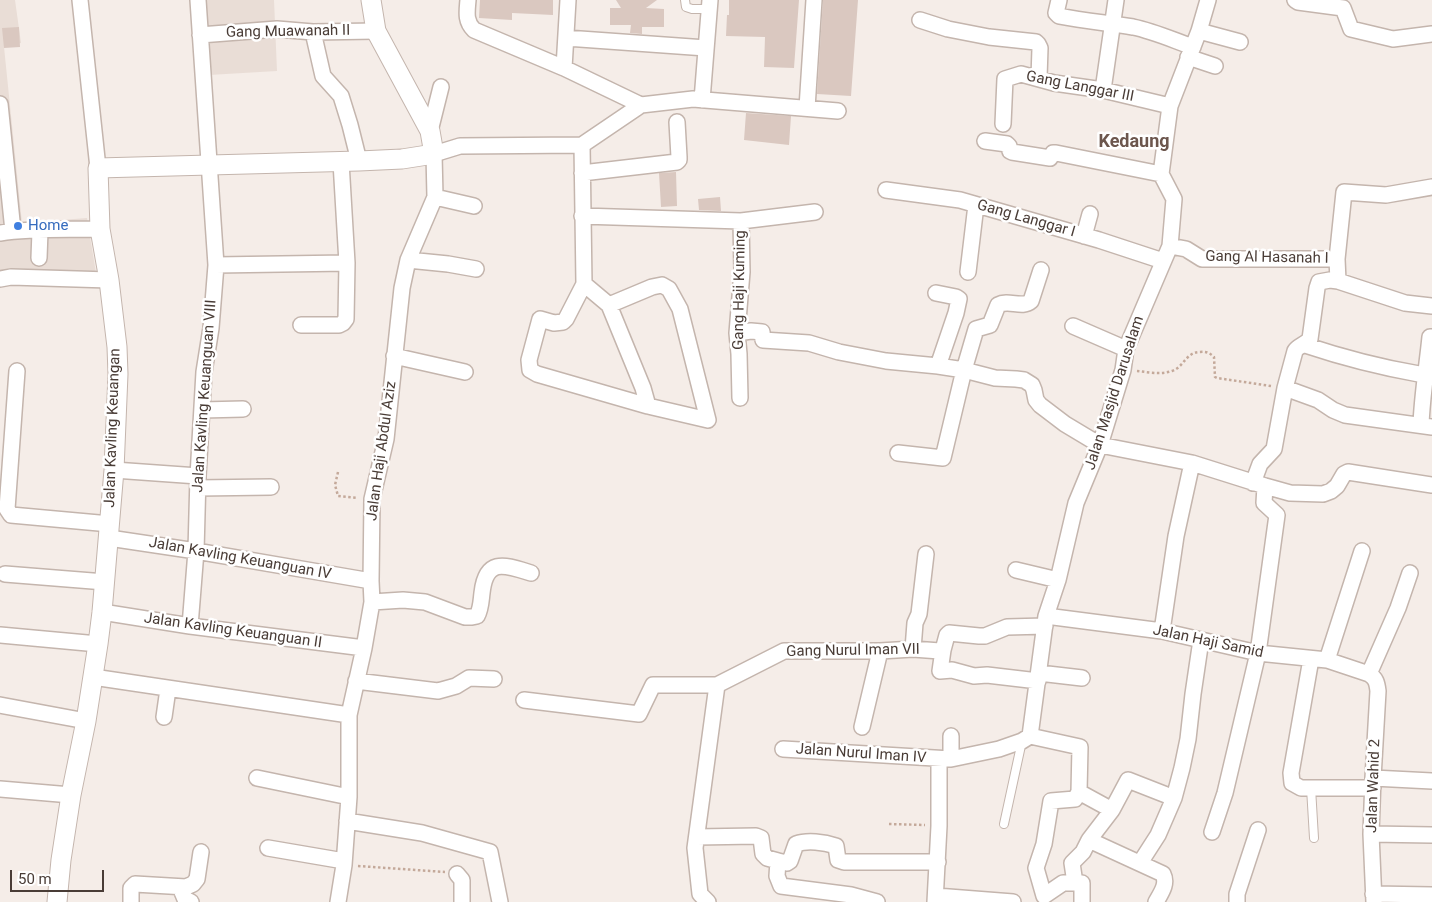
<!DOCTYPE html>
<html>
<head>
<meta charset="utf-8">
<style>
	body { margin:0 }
	#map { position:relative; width:1432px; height:902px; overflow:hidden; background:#f5ede8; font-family:Roboto,sans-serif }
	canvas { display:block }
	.scale { position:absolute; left:10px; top:870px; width:94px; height:22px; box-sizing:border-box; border:2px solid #493c36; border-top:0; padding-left:6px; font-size:15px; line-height:18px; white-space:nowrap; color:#493c36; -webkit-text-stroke:4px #fff; paint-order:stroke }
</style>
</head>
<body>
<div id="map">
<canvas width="1432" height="902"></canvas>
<div class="scale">50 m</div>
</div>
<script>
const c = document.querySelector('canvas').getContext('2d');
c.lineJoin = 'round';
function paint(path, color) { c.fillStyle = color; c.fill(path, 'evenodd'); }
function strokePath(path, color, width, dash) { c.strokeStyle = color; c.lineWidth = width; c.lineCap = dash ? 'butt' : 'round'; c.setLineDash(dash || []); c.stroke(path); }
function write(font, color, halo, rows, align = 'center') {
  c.font = font + ' Roboto,sans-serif'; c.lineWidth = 5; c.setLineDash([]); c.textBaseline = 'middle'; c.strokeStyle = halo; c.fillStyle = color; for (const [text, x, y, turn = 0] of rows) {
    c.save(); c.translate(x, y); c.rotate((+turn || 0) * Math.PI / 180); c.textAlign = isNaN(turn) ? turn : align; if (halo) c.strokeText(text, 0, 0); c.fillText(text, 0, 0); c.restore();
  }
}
const residential = new Path2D(`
	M0,0H15L21,43L4,47L22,223L87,218L96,273L0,272Z
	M205,0H274L277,71L209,75Z`);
const building = new Path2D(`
	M480,0H553V15L512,13V20L479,18Z
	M616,0H657L646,8L664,9V27H642V34L630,33L631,25H610V8H621Z
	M729,0H799L794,68L764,67L765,37L726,36L727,15H729Z
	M823,0H858L851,96L817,94Z
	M19,27L20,47L4,48L2,28Z
	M746,113L791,116L789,145L744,140Z
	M676,172L677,206L661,207L659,173Z
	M720,197L721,211L699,210L698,199Z`);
const path = new Path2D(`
	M1137,371C1148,372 1160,375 1172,371C1184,367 1186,352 1200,352C1206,351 1210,353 1214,357L1215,377L1217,378L1271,386
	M338,472L335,485L338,496L358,498
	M889,824L925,825
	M358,866L445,872`);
const service = new Path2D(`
	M685,0L686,7L692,9H709
	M1311,788L1314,838
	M1004,824L1022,741`);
const minor = new Path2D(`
	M80,0L98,168
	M468,0C467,12 465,21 474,30L564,68L641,105
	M1059,0L1056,13L1059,16C1084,21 1108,23 1133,27C1153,31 1173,40 1193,47
	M1295,0L1298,2L1343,8L1351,29L1393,39L1432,34
	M920,20L948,29L989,37L1036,42L1038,44L1040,48L1039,78
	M1199,31L1240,42
	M313,32L323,76L341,96L350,125L359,161
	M200,35L277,29L313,32L376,31
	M566,38L706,48
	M1188,57L1215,66
	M564,68L568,0
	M1103,90L1116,0
	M702,100L710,0
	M0,104L13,231
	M807,108L814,0
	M1003,124L1005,79L1021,74L1054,83L1103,90L1170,106
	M430,131L441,87
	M985,141L1007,144L1009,146L1010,151L1012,152L1050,158L1053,153H1056L1161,174
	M582,145L584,284L566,319L563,322L554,323L540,319L529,360L530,370L537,374L648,406L708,420L680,309L669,289L662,285L652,287L609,305
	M582,173L677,162L679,160V157L677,122
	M886,190L960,200L1099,240L1163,261
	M435,197L474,206
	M582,216L741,221L815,212
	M0,233C33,228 67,230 100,229
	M1084,236L1090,214
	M1170,246L1186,249L1202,259H1337
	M39,258L40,231
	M408,260L448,264L476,269
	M216,265L347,263
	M968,272L976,205
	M0,279L11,277L109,280
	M1338,281L1337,259L1344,192L1386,195L1432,187
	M584,284L609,305L643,388L648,406
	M936,293L956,297L959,299L956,313L938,366
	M301,325H339L343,323L346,319L347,263L341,162
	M1073,326L1126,349
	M737,333L751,331L762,332L763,340L809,343L839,352L886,361L938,366L964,370L995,378L1016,379L1024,380L1032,385L1034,390L1036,400L1040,405L1065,424L1100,445L1192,463L1265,486L1290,493L1323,494L1331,491L1337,486L1344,474L1348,472L1432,485
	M1305,345C1344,358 1379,367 1419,374
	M394,356L465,372
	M17,371L7,509L11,515L110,524
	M1285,388L1318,400L1333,410L1345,415L1432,427
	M740,398L739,354L737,333L742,272L741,221
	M202,410L243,409
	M1421,425C1422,396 1427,367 1430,337H1432
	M898,453L943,458L964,370L976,329L990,325L998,305C1009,299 1022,309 1031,301L1041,270
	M114,470L198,476
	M1253,483L1260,464L1274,449L1285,388L1295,351C1298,346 1305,345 1310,339L1317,288L1319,282L1330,280L1338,281L1405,303L1432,306
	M198,488L271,487
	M109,538L196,551L371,581
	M1016,570L1058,580
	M5,574L105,582
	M372,602L403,600L425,602L465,617H472L477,616C481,609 481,601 482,593C486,557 505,565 531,573
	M102,612L190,626L364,648
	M1046,616L1162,631L1258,653L1327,660L1369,674C1376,678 1377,683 1378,691L1373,778L1371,834L1374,902
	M190,626L196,551L198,476L204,372L211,328L216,265L198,0
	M1162,631L1176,536L1192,463
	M0,635L98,644
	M913,649L915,623L919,614L926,554
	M943,650L940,671L952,670L974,676L987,675L1038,681
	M1311,659L1291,773L1292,783L1301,788H1373
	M1327,660L1362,551
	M1039,673L1082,678
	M1369,674L1398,608L1410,573
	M93,677L349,715
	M356,681L438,691L456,686L469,678L494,679
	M524,700L639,714L653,685H717L784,651H880L913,649L940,651L943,650L947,635L949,633L979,636H985L1007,627L1045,626
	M0,705L86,721
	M164,717L168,689
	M862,727L880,651
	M951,736V759
	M1030,736L1080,747L1079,792L1112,810L1128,780L1174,798
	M783,749L951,759L999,749L1022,741L1030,736L1046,616L1058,580L1076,503L1100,445L1123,370L1126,349L1170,246L1174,199L1161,174L1170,106L1199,31L1208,0
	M257,778L349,797
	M1373,778L1432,781
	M0,789L71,795
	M1079,792L1075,799L1051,801L1044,844L1036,868L1044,896L1063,883H1082V902
	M1112,810L1089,840L1163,874C1168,884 1161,893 1156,902
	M347,821L422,833L490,852L500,902
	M1212,832L1225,793L1258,653L1277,515L1264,503L1265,486
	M1371,834L1432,835
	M697,837L756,836L761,838L763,854L767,858L778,861L777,876L781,886L851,895L877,902
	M268,848L344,861
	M778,861L787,863L790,861L796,844C807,840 824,842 836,846L838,860L844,862H938
	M1140,863L1158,835L1174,798L1182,768L1188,739L1193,694L1201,640
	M457,874L462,880V902
	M1075,883L1072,863L1083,852L1089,840
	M180,887L185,899L191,902
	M1373,894L1432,895
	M936,896L1013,902
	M131,902V888L135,884L186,887L193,884L197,879L201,852
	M338,902L344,865L349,797V715L364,648L372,602L371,581L372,499L386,439L402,288L408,260L435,197L434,154L460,146L582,145L641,105L693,99L838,111
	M708,902L700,894L695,848L717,685
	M935,902L939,826V759
	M1237,902V894L1258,830`);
const tertiary = new Path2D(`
	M57,902L61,860L71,795L86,721L98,644L102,612L114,470L118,374L117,347L109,280L100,229L98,168L359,161L402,159L434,154L430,131L376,31L371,0`);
const markers = [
	[18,226,5,"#3f7fe0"]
];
const streetNames = [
	["Gang Muawanah II",288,32,-1],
	["Gang Langgar III",1080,87,11],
	["Gang Langgar I",1026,219,16],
	["Gang Al Hasanah I",1267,258,1],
	["Gang Haji Kuming",740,290,-89],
	["Jalan Masjid Darusalam",1115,393,-72],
	["Jalan Kavling Keuanguan VIII",205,396,-86],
	["Jalan Kavling Keuangan",113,428,-88],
	["Jalan Haji Abdul Aziz",382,451,-82],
	["Jalan Kavling Keuanguan IV",240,559,10],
	["Jalan Kavling Keuanguan II",233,631,8],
	["Jalan Haji Samid",1208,642,12],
	["Gang Nurul Iman VII",853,651,-1],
	["Jalan Nurul Iman IV",861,754,4],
	["Jalan Wahid 2",1374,786,-88]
];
const shopNames = [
	["Home",28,226]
];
const quarterNames = [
	["Kedaung",1134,142]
];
paint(residential, '#e9ddd6');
paint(building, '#dac8c0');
strokePath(service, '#c4b5ad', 10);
strokePath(minor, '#c4b5ad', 18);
strokePath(tertiary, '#c4b5ad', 21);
strokePath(path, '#c4a99a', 2.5, [2.5, 2.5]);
strokePath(service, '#fff', 8);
strokePath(minor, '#fff', 15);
strokePath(tertiary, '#fff', 19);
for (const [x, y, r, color] of markers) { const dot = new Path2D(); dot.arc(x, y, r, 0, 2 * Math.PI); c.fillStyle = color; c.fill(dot); strokePath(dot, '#fff', 2); }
write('15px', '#493c36', '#fff', streetNames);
write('15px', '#366cbe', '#fff', shopNames, 'left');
write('bold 18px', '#6c564d', '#fff', quarterNames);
</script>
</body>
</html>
